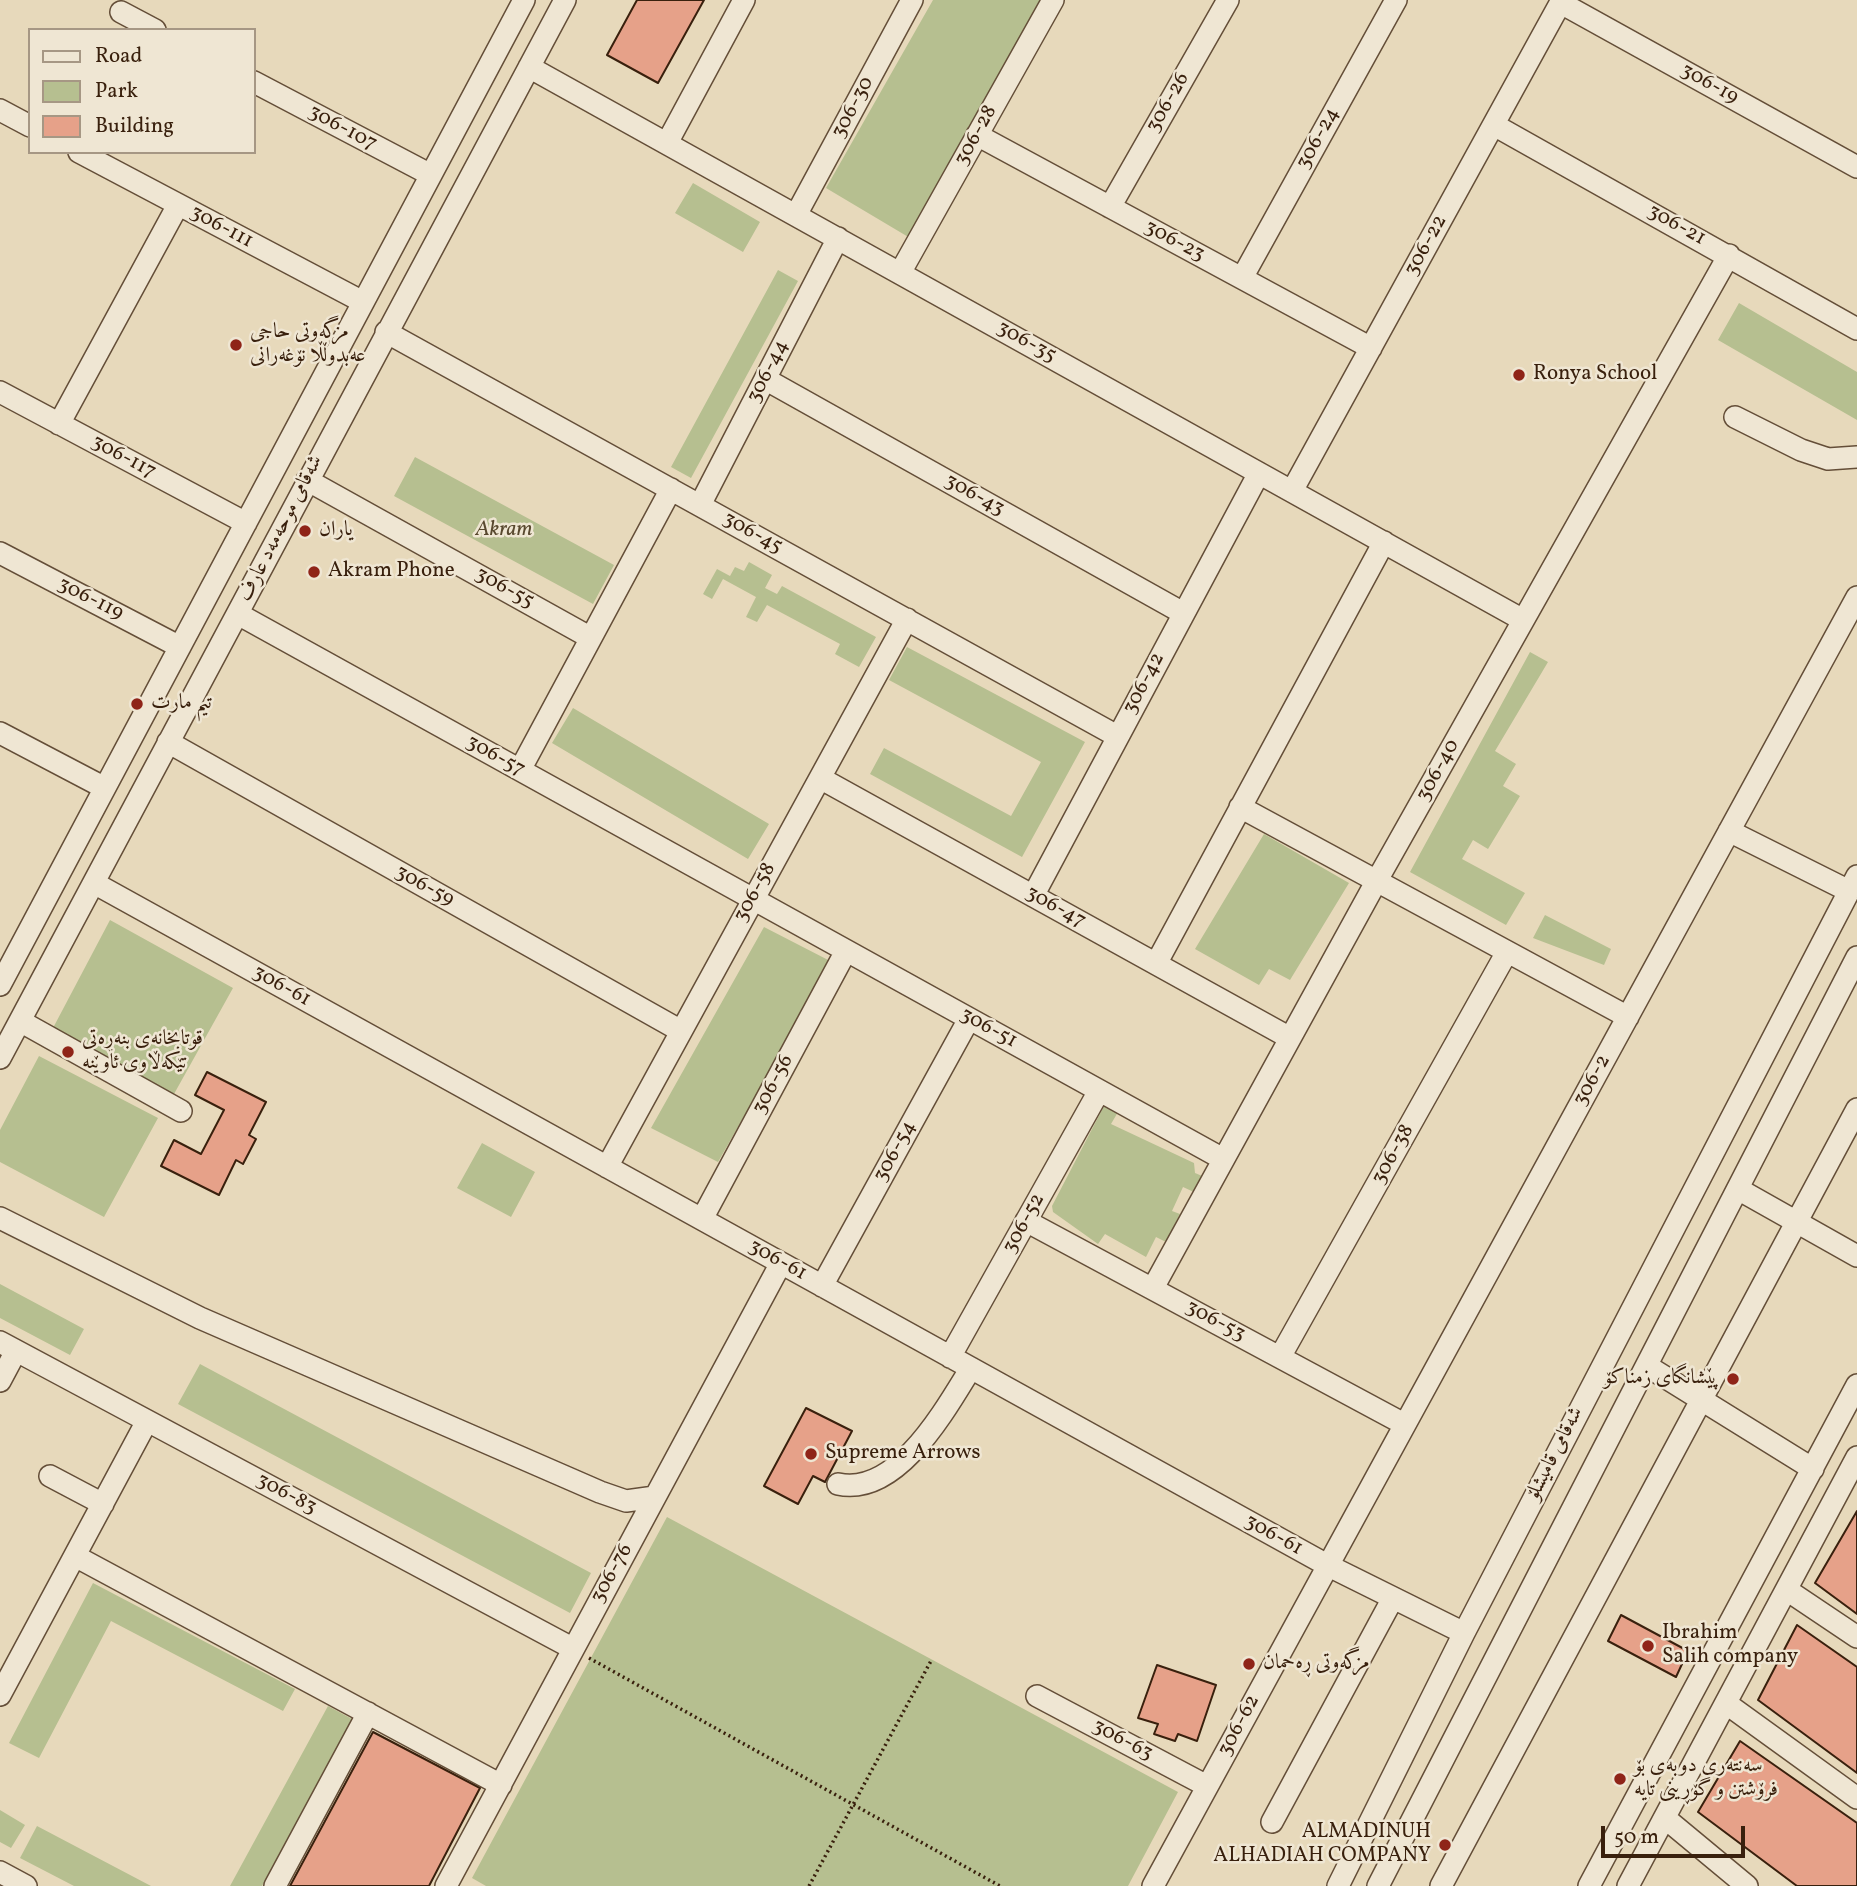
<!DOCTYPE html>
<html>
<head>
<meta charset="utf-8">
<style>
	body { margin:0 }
	#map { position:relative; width:1857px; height:1886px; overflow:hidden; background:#e7d9bb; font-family:Vollkorn,serif }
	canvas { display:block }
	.legend { position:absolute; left:28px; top:28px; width:228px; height:126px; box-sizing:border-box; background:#efe6d3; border:2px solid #a69784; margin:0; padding:9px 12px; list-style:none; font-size:21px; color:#39200d }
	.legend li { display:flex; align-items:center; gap:14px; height:35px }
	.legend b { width:35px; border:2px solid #a69784 }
	.scale { position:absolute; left:1601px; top:1826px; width:144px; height:32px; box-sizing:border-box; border:4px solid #39200d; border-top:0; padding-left:9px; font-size:21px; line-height:24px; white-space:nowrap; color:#39200d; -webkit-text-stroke:5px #efe6d3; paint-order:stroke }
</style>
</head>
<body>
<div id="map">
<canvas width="1857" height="1886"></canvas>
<ul class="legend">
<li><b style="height:9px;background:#efe6d3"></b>Road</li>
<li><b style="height:19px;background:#b6bf90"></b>Park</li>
<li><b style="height:19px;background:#e6a189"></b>Building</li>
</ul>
<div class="scale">50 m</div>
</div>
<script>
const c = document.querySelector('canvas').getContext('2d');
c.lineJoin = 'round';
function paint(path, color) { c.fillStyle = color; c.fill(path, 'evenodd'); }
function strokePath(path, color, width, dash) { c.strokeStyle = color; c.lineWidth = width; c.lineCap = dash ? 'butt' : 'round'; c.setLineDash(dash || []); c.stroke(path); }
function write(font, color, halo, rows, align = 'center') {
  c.font = font + ' Vollkorn,Amiri,serif'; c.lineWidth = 5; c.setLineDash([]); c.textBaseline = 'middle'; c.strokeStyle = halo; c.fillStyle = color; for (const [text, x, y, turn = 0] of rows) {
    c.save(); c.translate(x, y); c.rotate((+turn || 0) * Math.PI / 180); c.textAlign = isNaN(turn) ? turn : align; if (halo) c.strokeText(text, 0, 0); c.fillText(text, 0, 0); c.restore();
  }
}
const green = new Path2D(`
	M933,0H1042L910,238L826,188Z
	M693,183L760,222L743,252L675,213Z
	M778,270L798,281L691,478L671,467Z
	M1739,303L1857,372V420L1718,340Z
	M415,457L614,565L593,604L394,496Z
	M749,562L772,575L765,588L777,594L782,586L876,637L859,667L835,654L840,644L767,605L757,622L746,617L756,597L723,579L712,599L703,594L717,569L730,576L735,567L744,571Z
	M907,647L1085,742L1022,857L870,774L884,748L1011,816L1041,762L889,680Z
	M1530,652L1548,662L1495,751L1516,764L1503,786L1520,796L1488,849L1473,840L1462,859L1525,893L1506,925L1410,872Z
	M573,708L769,824L748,859L552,743Z
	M1264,834L1349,883L1290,980L1269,969L1259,985L1195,949Z
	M1545,915L1611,949L1604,965L1533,938Z
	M110,920L233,988L174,1094L53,1028Z
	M764,927L832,962L718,1162L651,1128Z
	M39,1056L158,1118L104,1217L0,1162V1130Z
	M1104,1106L1118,1112L1111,1124L1194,1163L1195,1173L1207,1178L1196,1193L1183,1187L1172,1211L1180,1214L1166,1242L1156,1237L1146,1257L1105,1234L1098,1244L1053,1212L1052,1206Z
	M482,1143L535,1172L511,1217L457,1188Z
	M0,1284L84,1329L70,1355L0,1318Z
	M200,1364L591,1573L570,1613L178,1404Z
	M667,1517L1178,1792L1128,1886H486L472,1878Z
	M93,1583L295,1689L283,1711L111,1621L39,1758L9,1743Z
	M328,1706L352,1719L262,1886H230Z
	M0,1810L25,1825L11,1848L0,1842Z
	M37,1826L151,1886H74L20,1858Z`);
const building = new Path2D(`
	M637,0H704L658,83L607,55Z
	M207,1072L266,1102L249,1135L256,1139L243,1164L236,1160L219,1195L161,1166L174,1140L201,1154L224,1110L195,1095Z
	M806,1408L852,1431L825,1482L813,1476L798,1504L764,1486Z
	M1857,1511V1614L1815,1583Z
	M1621,1615L1688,1651L1676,1677L1608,1641Z
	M1797,1625L1857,1667V1773L1758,1700Z
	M1157,1665L1216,1685L1197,1741L1178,1734L1175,1741L1154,1734L1158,1724L1138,1718Z
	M373,1732L480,1788L429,1886H290Z
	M1740,1741L1857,1823V1886H1797L1698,1812Z`);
const path = new Path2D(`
	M589,1658L1000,1886
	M809,1886L932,1659`);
const minor = new Path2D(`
	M1561,3L1857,167
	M121,12L155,30
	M529,67L1523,620
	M254,82L431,175
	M0,110L30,126
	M1494,125L1857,329
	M977,135L1371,348
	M667,143L744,0
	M79,152L363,302
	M1110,207L1228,0
	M796,215L912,0
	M900,273L1053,0
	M1242,278L1396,0
	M386,332L1117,736
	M765,379L1183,613
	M0,392L246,523
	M1735,417L1801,450L1828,459L1857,457
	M59,424L178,205
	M307,480L591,638
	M1292,491L1562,0
	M700,505L838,238
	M0,553L180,647
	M238,614L1223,1159
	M0,733L103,787
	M168,742L681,1031
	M520,770L671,489
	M820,778L1290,1038
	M1240,807L1628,1017
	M1729,831L1849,891
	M94,883L1327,1565L1464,1633
	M1033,896L1259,473
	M1156,964L1384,542
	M0,985L524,0
	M20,1021L181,1111
	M0,1058L565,0
	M607,1167L907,619
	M1738,1189L1857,1256
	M0,1218L200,1318L600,1492L626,1501L655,1497
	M702,1219L846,951
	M1026,1221L1404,1424
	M822,1286L969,1019
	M1153,1288L1376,882L1729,255
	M0,1342L572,1648
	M950,1357L1099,1091
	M1280,1357L1507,952
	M1647,1366L1813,1469
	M0,1381L16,1351
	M50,1476L103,1504
	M838,1484C897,1497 945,1410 971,1368
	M75,1556L501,1785
	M1787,1590L1857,1637
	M0,1695L147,1421
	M1037,1696L1207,1786
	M1727,1704L1857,1798
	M1665,1818L1747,1886
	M1272,1822L1393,1598
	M0,1872L26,1886
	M275,1886L368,1713
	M446,1886L781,1263
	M1153,1886L1857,597
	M1338,1886L1464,1633L1857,876
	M1378,1886L1857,957
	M1441,1886L1857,1109
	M1589,1886L1857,1385
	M1628,1886L1857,1457`);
const markers = [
	[236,345,7,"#8f2418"],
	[1519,375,7,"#8f2418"],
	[305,531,7,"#8f2418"],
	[314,572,7,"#8f2418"],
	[137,704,7,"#8f2418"],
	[68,1052,7,"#8f2418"],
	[1733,1379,7,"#8f2418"],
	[811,1454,7,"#8f2418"],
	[1648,1646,7,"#8f2418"],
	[1249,1664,7,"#8f2418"],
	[1620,1779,7,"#8f2418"],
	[1445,1845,7,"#8f2418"]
];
const streetNames = [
	["306-19",1709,85,29],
	["306-26",1169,103,-60],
	["306-30",854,108,-62],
	["306-107",342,129,28],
	["306-28",977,136,-61],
	["306-24",1319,139,-61],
	["306-21",1676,226,29],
	["306-111",221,228,28],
	["306-23",1174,242,28],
	["306-22",1427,246,-61],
	["306-35",1026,343,29],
	["306-44",769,372,-63],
	["306-117",123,458,28],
	["306-43",974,496,29],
	["شەقامی موحەمەد عارف",282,529,-63],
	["306-45",752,534,29],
	["306-55",504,589,29],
	["306-119",90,600,27],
	["306-42",1145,684,-62],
	["306-57",495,757,29],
	["306-40",1439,771,-61],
	["306-59",424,887,29],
	["306-58",756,893,-61],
	["306-47",1055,908,29],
	["306-61",281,987,29],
	["306-51",988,1029,29],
	["306-2",1593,1081,-61],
	["306-56",774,1085,-62],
	["306-54",896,1152,-61],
	["306-38",1394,1155,-61],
	["306-52",1025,1224,-61],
	["306-61",777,1261,29],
	["306-53",1215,1322,28],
	["شەقامی قامیشلۆ",1556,1454,-63],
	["306-83",286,1495,28],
	["306-61",1273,1536,29],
	["306-76",613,1574,-61],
	["306-62",1240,1726,-62],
	["306-63",1122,1741,28]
];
const poiNames = [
	["مزگەوتی حاجی",250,333],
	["عەبدوڵڵا نۆغەرانی",250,357],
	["Ronya School",1533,375],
	["یاران",319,531],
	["Akram Phone",328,572],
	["تيم مارت",151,704],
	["قوتابخانەی بنەڕەتی",82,1040],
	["تێکەڵاوی ئاوێنە",82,1064],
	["پێشانگای زمناكۆ",1719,1379,"right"],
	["Supreme Arrows",825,1454],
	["Ibrahim",1662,1634],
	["Salih company",1662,1658],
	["مزگەوتی ڕەحمان",1263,1664],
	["سەنتەری دوبەی بۆ",1634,1767],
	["فرۆشتن و گۆڕینی تایە",1634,1791],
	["ALMADINUH",1431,1833,"right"],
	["ALHADIAH COMPANY",1431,1857,"right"]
];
const parkNames = [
	["Akram",504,531]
];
paint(green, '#b6bf90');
paint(building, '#e6a189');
strokePath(building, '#39200d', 2);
strokePath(minor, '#644e38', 24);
strokePath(path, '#39200d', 3.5, [2, 3.5]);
strokePath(minor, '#efe6d3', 21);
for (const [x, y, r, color] of markers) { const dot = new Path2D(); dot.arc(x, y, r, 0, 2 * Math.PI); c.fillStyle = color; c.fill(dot); strokePath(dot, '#efe6d3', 2.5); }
write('21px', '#39200d', '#efe6d3', streetNames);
write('21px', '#39200d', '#efe6d3', poiNames, 'left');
write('italic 21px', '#58482e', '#efe6d3', parkNames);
</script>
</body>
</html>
